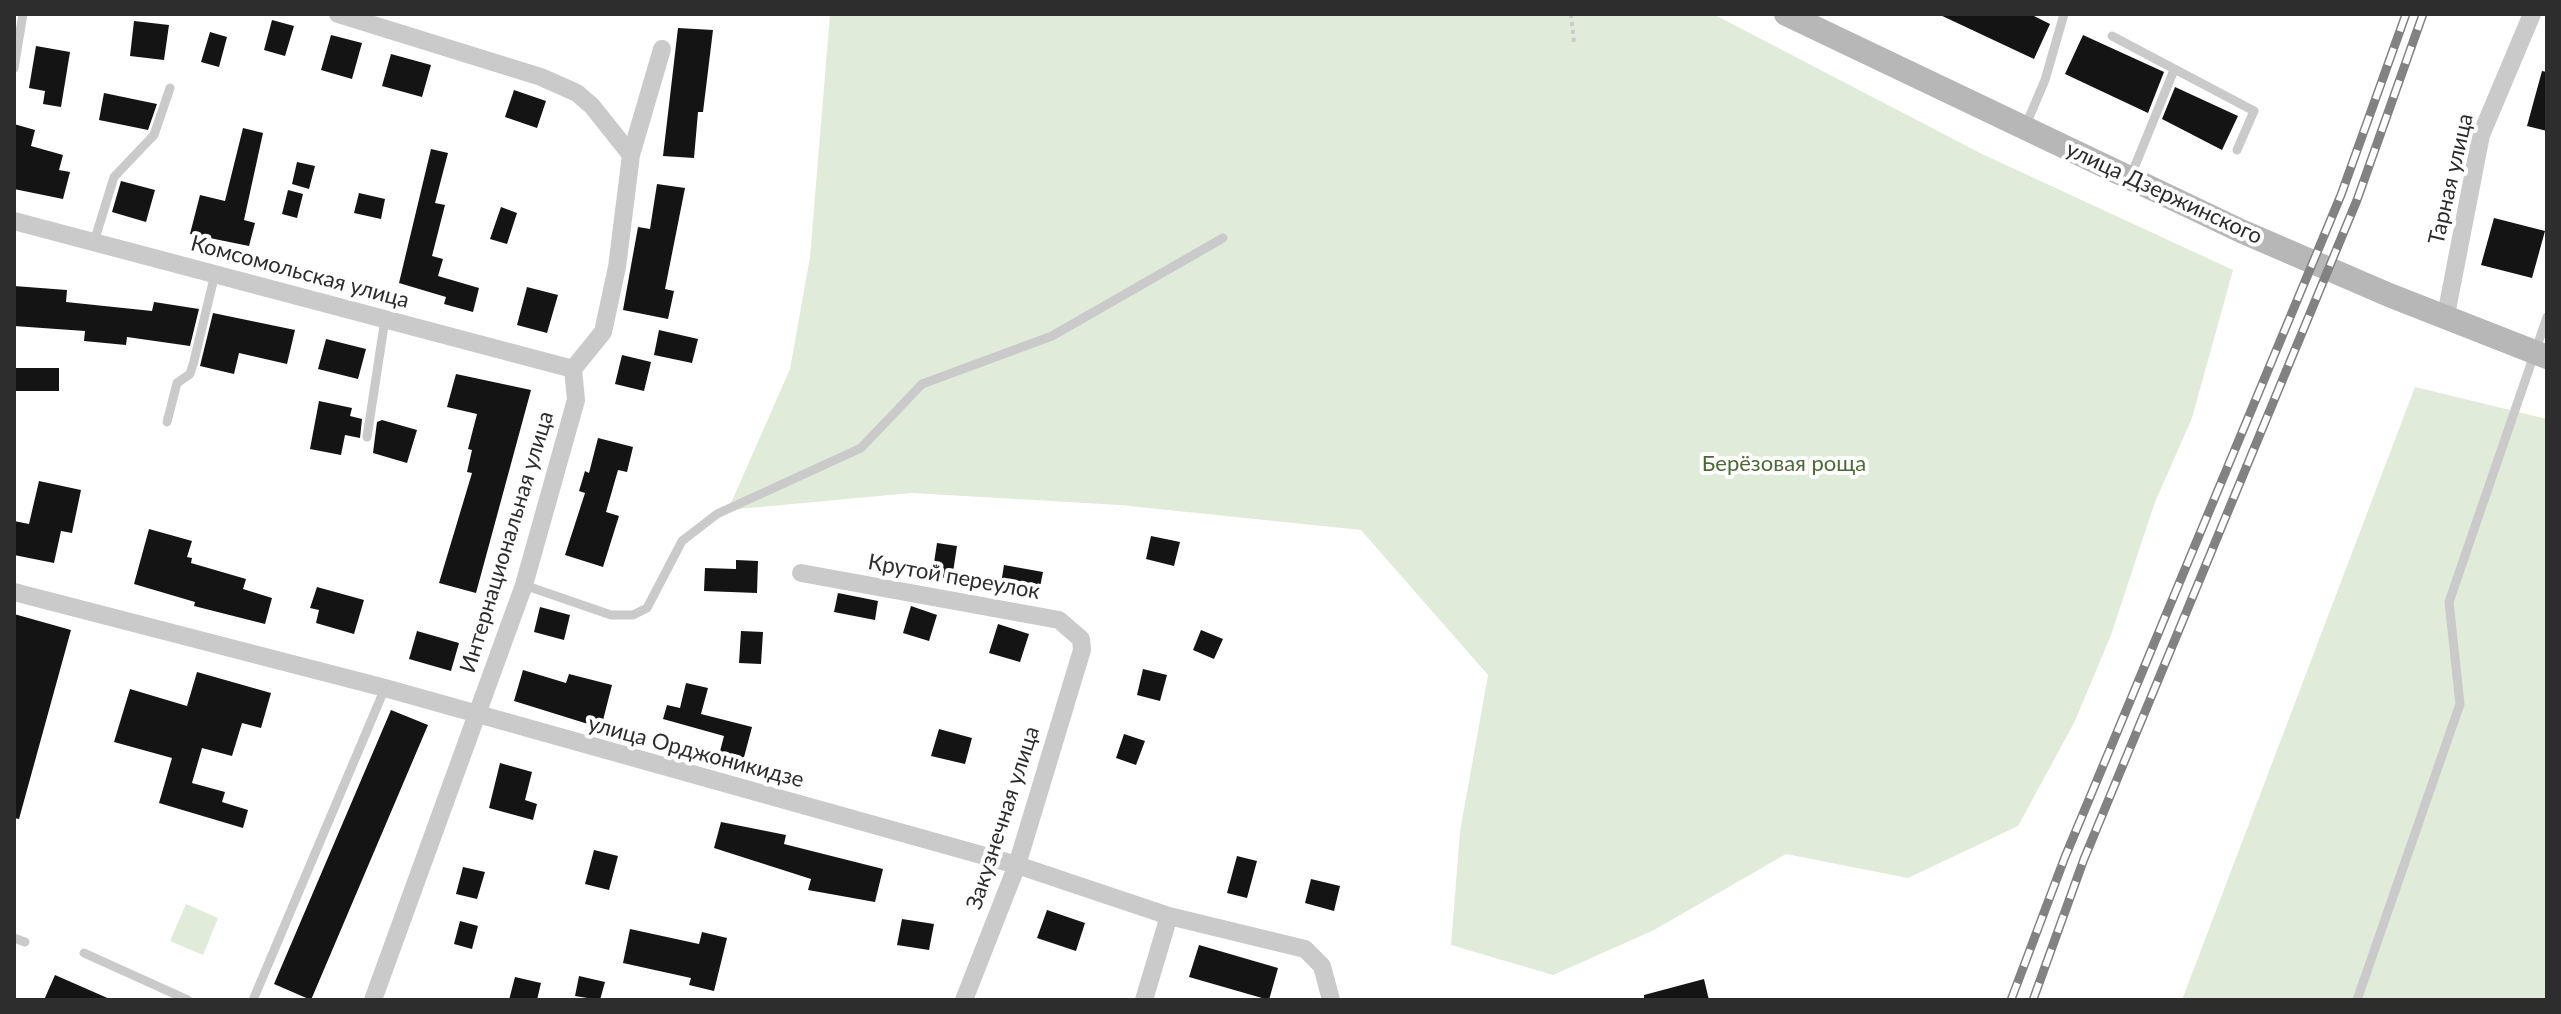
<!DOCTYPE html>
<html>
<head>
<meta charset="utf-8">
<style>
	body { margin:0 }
	#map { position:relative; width:2561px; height:1014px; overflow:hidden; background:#fff; font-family:Lato,sans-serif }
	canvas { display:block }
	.frame { position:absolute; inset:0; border:16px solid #2d2d2d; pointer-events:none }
</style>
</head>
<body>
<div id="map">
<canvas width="2561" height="1014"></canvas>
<div class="frame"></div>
</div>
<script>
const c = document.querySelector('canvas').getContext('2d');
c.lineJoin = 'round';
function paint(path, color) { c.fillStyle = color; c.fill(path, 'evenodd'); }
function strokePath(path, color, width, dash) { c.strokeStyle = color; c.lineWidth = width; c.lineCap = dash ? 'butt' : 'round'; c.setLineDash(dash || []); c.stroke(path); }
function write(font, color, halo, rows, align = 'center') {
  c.font = font + ' Lato,sans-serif'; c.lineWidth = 8; c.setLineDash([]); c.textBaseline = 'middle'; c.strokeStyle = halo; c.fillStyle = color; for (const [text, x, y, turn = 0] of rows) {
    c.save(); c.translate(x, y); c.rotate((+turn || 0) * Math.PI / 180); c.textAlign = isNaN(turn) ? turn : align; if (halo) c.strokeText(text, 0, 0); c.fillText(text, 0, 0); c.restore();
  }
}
const green = new Path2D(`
	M830,14H1713L1982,154L2233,270L2192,418L2155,502L2111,635L2075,721L2018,826L1908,878L1786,854L1654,930L1553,975L1451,945L1460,832L1488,675L1361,530L1120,505L912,493L728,510L790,369L810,257Z
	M2415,387L2547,419V1000H2182Z
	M186,904L218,918L203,955L170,941Z`);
const building = new Path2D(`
	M1938,14H2030L2050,24L2034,59Z
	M272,20L294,26L285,56L264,50Z
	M134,21L169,25L164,60L130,56Z
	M678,28L713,30L703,112H698L694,158L663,156Z
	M210,32L227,37L219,67L201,62Z
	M331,35L362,43L352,79L321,70Z
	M2083,35L2164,72L2148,113L2065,74Z
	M36,46L70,52L61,107L43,104L45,91L29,88Z
	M391,54L431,65L422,97L382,86Z
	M2542,71L2547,72V131L2527,126Z
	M2175,87L2238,116L2222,150L2162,119Z
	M514,90L546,101L537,128L505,117Z
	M104,93L157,104L148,130L99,120Z
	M14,124L35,130L31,146L63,155L59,170L70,172L63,199L14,189Z
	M243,128L263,133L244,220L255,223L249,246L190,234L200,195L225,201Z
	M431,149L448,153L435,203L445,205L432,256L443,259L438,276L479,288L473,312L444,304L446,297L399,283Z
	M297,162L315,166L309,189L292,184Z
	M121,181L155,190L146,222L112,212Z
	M657,184L685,188L665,289L674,291L668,319L623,310L638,227L650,229Z
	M288,190L303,194L297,218L282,214Z
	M359,193L385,199L381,219L354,213Z
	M501,207L517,213L507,244L490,239Z
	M2494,218L2545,231L2532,278L2481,265Z
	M14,286L67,290L66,302L152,311L154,302L199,309L190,346L127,337L126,345L84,341L85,331L14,326Z
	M527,287L558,295L547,333L517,325Z
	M213,313L295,330L287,364L239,353L234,374L200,366Z
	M659,330L698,339L692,363L654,355Z
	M326,339L366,349L358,379L318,369Z
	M622,355L651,362L644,391L615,384Z
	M14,368H59V391H14Z
	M456,374L531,390L476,593L439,583L472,473L467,472L472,450L468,449L477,414L447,407Z
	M319,401L352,408L350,416L362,419L360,438L345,435L341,455L310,449Z
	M382,420L417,430L407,463L373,453L377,422Z
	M598,438L633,447L627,472L618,470L606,512L619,516L603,567L565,555L585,493L579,491L585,471L589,473Z
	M39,481L81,490L72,533L61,531L54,563L14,555V521L29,524Z
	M149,529L192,541L187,557L192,558L191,563L246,579L243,589L272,598L265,624L194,606L195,602L134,584Z
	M1151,536L1180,542L1174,566L1146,559Z
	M937,543L957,546L952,579L932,576Z
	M736,560L758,561L757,593L704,591L705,568L736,569Z
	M1004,565L1043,572L1038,597L1000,590Z
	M317,587L364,600L354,634L316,623L319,610L310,608Z
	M838,593L878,601L875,620L834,612Z
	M911,606L937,615L929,641L903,633Z
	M540,607L570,615L564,640L534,632Z
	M14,614L71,630L19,819L14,818Z
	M998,624L1029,634L1020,662L989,653Z
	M1201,630L1223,639L1214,659L1193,650Z
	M417,631L459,643L451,671L409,659Z
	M741,631L763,632L761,664L739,663Z
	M1143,669L1167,675L1160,701L1137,695Z
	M523,670L566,683L569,674L612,685L601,728L514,701Z
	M197,672L271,693L261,728L242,723L232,756L202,748L192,783L225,792L222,802L248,810L243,828L159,803L172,758L114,742L130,689L187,706Z
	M686,683L708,688L701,714L752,727L743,761L719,755L724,736L663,719L667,705L680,708Z
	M391,710L428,725L311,1000L274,984Z
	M939,729L972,738L965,764L931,756Z
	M1124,734L1145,741L1136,765L1116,758Z
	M500,763L532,772L525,800L537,804L533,820L489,808Z
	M721,822L786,835L784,844L883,869L875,902L808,890L811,879L714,848Z
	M594,850L618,856L609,890L585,884Z
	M1237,856L1257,861L1247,898L1227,893Z
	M463,867L485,872L477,899L456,894Z
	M1311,879L1340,886L1334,911L1305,903Z
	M1047,910L1085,923L1076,951L1037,938Z
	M902,919L934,924L929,950L897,945Z
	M460,921L478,926L472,949L454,944Z
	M630,929L699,944L702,932L727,938L714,991L689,985L691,978L623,963Z
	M1199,945L1278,968L1269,1000L1189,977Z
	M55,975L112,1000H44Z
	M579,976L605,982L600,1000L575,996Z
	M515,977L541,983L537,1000H509Z
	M1704,979L1709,1000H1644V995Z`);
const path = new Path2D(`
	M1571,14L1574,43`);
const service = new Path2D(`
	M2112,36L2254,111L2237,150
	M14,68L23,14
	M2025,127L2045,80L2064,14
	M2130,178L2174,70
	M94,242L114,177L154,135L170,88
	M167,422L177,383L190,374L194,361L215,274
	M367,437L385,319
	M524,585L611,615H633L647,608L682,541L717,514L861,448L922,384L1052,336L1223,238
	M14,938L25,942
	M84,953L188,1000
	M253,1000L385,688
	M2357,1000L2460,704L2449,602L2547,317`);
const minor = new Path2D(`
	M338,14L541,77L577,93L592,106L631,155
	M14,221L573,369
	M2446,315L2481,135L2532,14
	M801,573L1059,620L1081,639L1082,650L1017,865L964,1000
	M14,592L385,688L1017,865L1169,916L1305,949L1322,966L1331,1000
	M373,1000L524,585L576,400L573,369L603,332L617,267L631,155L662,49
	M1144,1000L1169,916`);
const secondary = new Path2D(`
	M1786,14L2241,231L2389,295L2547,357`);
const rail = new Path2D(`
	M2011,1000L2065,857L2341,195L2406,14
	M2033,1000L2084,859L2357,200L2423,14`);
const streetNames = [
	["Тарная улица",2451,179,-77],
	["улица Дзержинского",2164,193,25],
	["Комсомольская улица",300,272,15],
	["Интернациональная улица",507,542,-73],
	["Крутой переулок",954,577,10],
	["улица Орджоникидзе",696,752,15],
	["Закузнечная улица",1003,818,-72]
];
const parkNames = [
	["Берёзовая роща",1784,464]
];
paint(green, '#e1ebd9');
paint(building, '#141414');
strokePath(path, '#cacaca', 4, [4, 4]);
strokePath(service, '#cacaca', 9);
strokePath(minor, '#cacaca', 18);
strokePath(secondary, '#b7b7b7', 24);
strokePath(rail, '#828282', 9);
strokePath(rail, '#fff', 6, [18]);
write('22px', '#2d2d2d', '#fff', streetNames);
write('22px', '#4c6a38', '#fff', parkNames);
</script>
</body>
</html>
